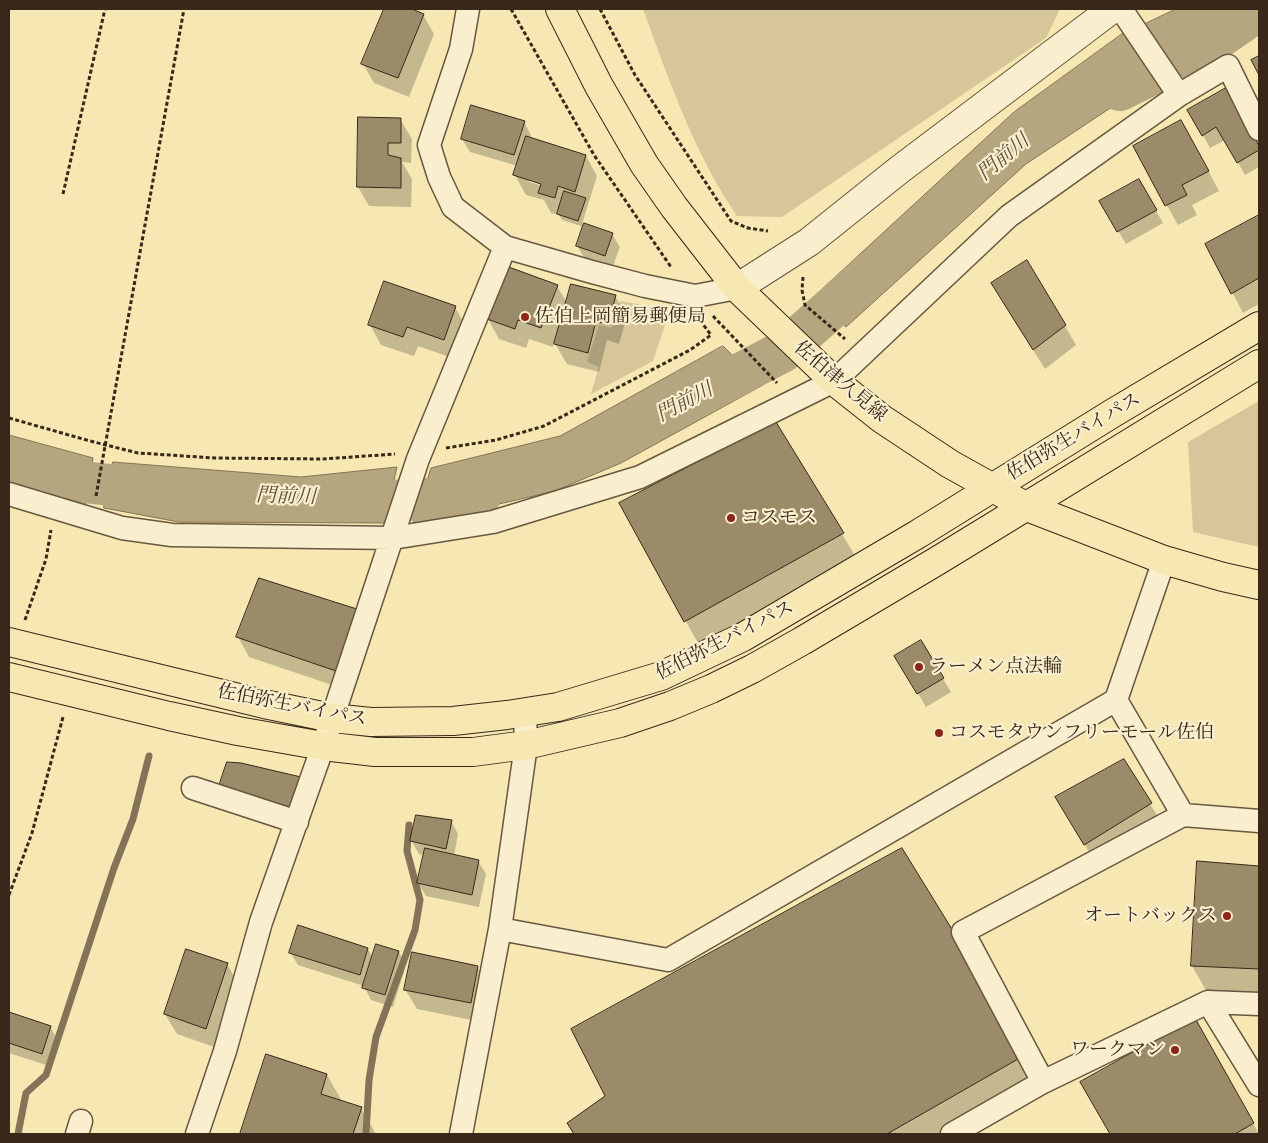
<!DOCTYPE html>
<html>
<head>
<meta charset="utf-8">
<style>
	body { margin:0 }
	#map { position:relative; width:1268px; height:1143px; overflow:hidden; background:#f6e7b3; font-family:"Gentium Book Plus",serif }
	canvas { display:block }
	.frame { position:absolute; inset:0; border:10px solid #392719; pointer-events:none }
</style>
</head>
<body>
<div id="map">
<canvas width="1268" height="1143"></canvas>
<div class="frame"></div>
</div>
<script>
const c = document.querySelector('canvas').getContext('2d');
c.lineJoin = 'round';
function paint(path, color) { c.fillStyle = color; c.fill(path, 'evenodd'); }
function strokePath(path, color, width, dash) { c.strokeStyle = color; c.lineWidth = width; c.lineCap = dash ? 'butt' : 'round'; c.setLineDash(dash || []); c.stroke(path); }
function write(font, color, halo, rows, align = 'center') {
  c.font = font + ' "Gentium Book Plus","Noto Serif JP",serif'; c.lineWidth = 4.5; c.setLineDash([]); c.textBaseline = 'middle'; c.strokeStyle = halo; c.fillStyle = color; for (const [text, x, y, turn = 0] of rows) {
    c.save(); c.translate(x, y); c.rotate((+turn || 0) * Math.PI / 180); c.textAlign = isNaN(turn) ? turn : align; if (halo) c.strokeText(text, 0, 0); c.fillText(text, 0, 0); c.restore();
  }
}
const green = new Path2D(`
	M643,9H1060L1046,38L782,217L737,216C694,153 669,80 643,9Z
	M620,301L670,310L653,361L591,394L599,367L587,362L599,325L611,328Z
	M1259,401V547L1193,532L1188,442Z`);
const water = new Path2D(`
	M1176,9H1256L1168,66L1143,25Z
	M1125,32L1154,79L1026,164L846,327L820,304L821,290L1014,112Z
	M723,346L763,385L621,463L555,491L413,524L431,468L560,436Z
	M9,435L93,458L85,507L9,481Z
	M113,462L301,477L397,467L384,523L179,522L104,508Z`);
const shadow = new Path2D(`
	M385,9H409L423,15L434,34L409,97L374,83L363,64Z
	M1226,89L1259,148V167L1245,175L1225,140L1210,148L1189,110Z
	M400,119L412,139L411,163L402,162L412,179L411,207L369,206L358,187Z
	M524,122L531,135L530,139L586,156L597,176L582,224L612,234L620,247L612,269L585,259L577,246L584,227L562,220L559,215L551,213L544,200L526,195L515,175L518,166L470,152L462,139ZM529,179L547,185V187L529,182Z
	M1192,141L1219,191L1192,205L1197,215L1178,225L1134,147Z
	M1139,181L1163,223L1126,244L1101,202Z
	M1259,216V304L1243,313L1207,244Z
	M557,286L567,303L615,296L627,316L619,344L607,340L599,372L567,364L554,342L553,347L529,339L526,348L499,339L488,319Z
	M1004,303L1065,326L1076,345L1045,369Z
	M455,307L466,327L455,359L418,346L414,356L381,345L370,325Z
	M621,504L842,534L857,559L700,647Z
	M370,631L350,691L249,657L238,637Z
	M921,642L951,692L926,707L896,656Z
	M1123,761L1162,823L1096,864L1057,797Z
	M451,821L458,834L454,856L478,861L486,874L479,907L426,896L418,883L424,855L419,854L412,841Z
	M1198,863L1259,867V994L1207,992L1192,966Z
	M949,927L1032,1085L946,1134H575L568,1123Z
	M368,949L373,958L399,952L406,965L393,1007L371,1000L364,986L298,965L290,952Z
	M227,964L238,983L217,1048L177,1034L165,1014Z
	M477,967L489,986L481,1022L417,1009L405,989Z
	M9,1013L50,1027L58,1040L49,1066L9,1053Z
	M1194,1020L1259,1134H1111L1082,1083Z
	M266,1056L327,1075L342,1101L361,1108L376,1134H242Z`);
const stream = new Path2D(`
	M18,1134L26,1093L46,1075L114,868L133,819L149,756
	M366,1134L369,1080L376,1037L415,930L420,900L407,851L409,825`);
const river = new Path2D(`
	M1120,90L1201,50L1259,10
	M696,397L782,352L871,273
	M9,463L83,482L165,491
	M331,499L392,501L480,496`);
const building = new Path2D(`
	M384,9H412L424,14L398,78L361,64Z
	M1259,56V75L1251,60Z
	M1226,88L1259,146V150L1237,163L1216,127L1202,136L1187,110Z
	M471,105L525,121L514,155L461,139Z
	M358,117L401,118V143H388V155L401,158V188L357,187Z
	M1181,120L1209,171L1182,185L1187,195L1165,206L1133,146Z
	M526,136L586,155L575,192L558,186L555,198L538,193L541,184L513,175Z
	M1139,179L1157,210L1117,232L1099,201Z
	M564,191L586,198L578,221L557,214Z
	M1259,215V278L1231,294L1205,244Z
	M584,223L613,233L605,256L576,246Z
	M1027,260L1066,325L1033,350L991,283Z
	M506,266L558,285L541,328L518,320L515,329L487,319Z
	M384,281L456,306L444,340L407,327L403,337L368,325Z
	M571,284L616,295L608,325L596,321L588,353L554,344Z
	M776,422L844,533L684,622L619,503Z
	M259,578L360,610L339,672L236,637Z
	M921,640L944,678L917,694L894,656Z
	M1124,759L1152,803L1084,845L1055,797Z
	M227,762L241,763L301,777L292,808L219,786Z
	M416,815L452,820L446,849L410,841Z
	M425,848L479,860L472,895L417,883Z
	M902,848L950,926L1018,1059L887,1134H574L567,1123L605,1096L571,1029Z
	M1197,861L1259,866V969L1191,966Z
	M298,925L368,948L360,975L289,953Z
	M376,944L399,951L385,995L362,988Z
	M186,949L228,963L206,1029L164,1014Z
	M412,952L478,966L471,1003L404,990Z
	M9,1012L51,1026L42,1054L9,1043Z
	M1195,1018L1254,1123L1235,1134H1110L1080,1082Z
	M266,1054L327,1074L321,1094L362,1107L353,1134H240Z`);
const path = new Path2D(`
	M511,9L594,155L671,267
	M600,9L635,75L731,221L748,228L768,231
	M63,194L105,9
	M803,277L802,290L805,305L845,339
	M713,316L777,383
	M9,418L90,441L138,453L215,458L323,459L395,454
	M446,448L496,440L544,426L690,350L711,335L699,319
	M96,496L184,9
	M25,620L46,559L51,530
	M9,895L32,833L63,717`);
const minor = new Path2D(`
	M468,9L461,49L429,145L439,177L453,207L505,247L592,272L645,286L695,296L737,288
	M1121,9L1179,95
	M9,494L122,528L172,535L393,538L493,522L640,477L834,381L1009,216L1179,95L1228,66L1259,129
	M1116,700L1183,815
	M193,788L297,822
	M500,929L668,960L1116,700L1164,560
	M1208,1002L1259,1085
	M1043,1082L963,932L1183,815L1259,821
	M77,1134L81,1121
	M197,1134L225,1051L261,922L323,746L418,459L505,247
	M461,1134L500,929L526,745L525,713
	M952,1134L1043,1082L1208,1002L1259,1004`);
const tertiary = new Path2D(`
	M737,288L809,242L899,170L1112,9`);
const primary = new Path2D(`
	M560,9L599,86L644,164L674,207L737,288L834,381L882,419L950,464L1027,507L1164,560L1223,577L1259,585`);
const trunk = new Path2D(`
	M9,642L264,704L332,718L371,722L453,721L507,715L558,707L661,676L743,637L918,534L1113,413L1259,326
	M9,677L169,716L238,731L323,746L375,752H473L526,745L620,723L670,706L711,689L752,669L802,641L937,561L1259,364`);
const markers = [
	[525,317,5,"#8f2418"],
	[731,518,5,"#8f2418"],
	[919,667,5,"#8f2418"],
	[939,733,5,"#8f2418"],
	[1227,916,5,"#8f2418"],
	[1175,1050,5,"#8f2418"]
];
const poiNames = [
	["佐伯上岡簡易郵便局",535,317],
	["コスモス",741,518],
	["ラーメン点法輪",929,667],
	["コスモタウンフリーモール佐伯",949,733],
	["オートバックス",1217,916,"right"],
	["ワークマン",1165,1050,"right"]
];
const streetNames = [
	["佐伯津久見線",840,382,40],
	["佐伯弥生バイパス",1074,437,-31],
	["佐伯弥生バイパス",725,641,-27],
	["佐伯弥生バイパス",292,706,11]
];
const waterNames = [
	["門前川",1004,158,-40],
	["門前川",685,403,-28],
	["門前川",286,497,2]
];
paint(green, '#d6c699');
paint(water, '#b6a67f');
strokePath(water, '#847356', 1);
paint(shadow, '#0003');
strokePath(stream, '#847356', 7);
strokePath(river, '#b6a67f', 42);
paint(building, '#9b8b69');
strokePath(building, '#392719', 1);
strokePath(minor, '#685740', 25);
strokePath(tertiary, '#685740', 30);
strokePath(primary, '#392719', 30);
strokePath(trunk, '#392719', 30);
strokePath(path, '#392719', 3, [4, 2.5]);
strokePath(minor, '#f9efce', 22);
strokePath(tertiary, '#f9efce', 28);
strokePath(primary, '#f6e7b3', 28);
strokePath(trunk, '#f6e7b3', 28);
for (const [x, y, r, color] of markers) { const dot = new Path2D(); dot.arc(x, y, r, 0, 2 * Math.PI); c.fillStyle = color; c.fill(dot); strokePath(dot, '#f9efce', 2); }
write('19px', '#392719', '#f9efce', poiNames, 'left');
write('19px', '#392719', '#f9efce', streetNames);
write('italic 20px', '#5e4d38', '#f9efce', waterNames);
</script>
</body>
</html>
